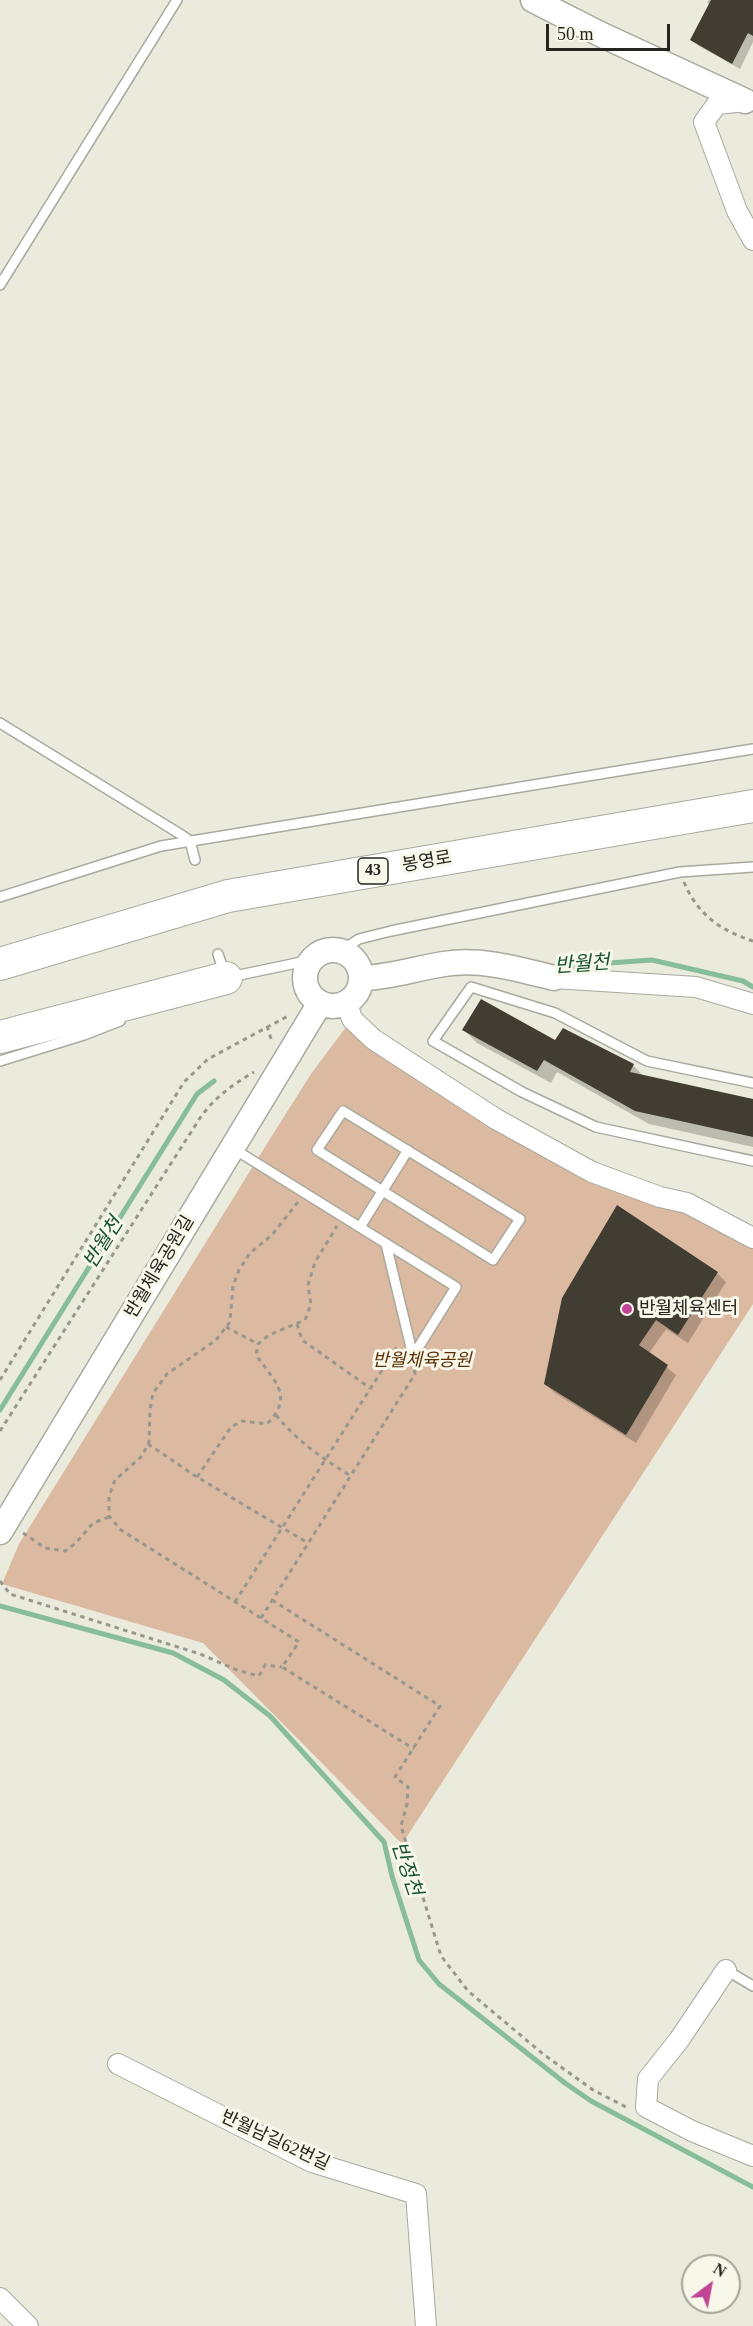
<!DOCTYPE html>
<html>
<head>
<meta charset="utf-8">
<style>
	body { margin:0 }
	#map { position:relative; width:753px; height:2326px; overflow:hidden; background:#eaeadd; font-family:"Times New Roman",serif }
	canvas { display:block }
	.north { position:absolute; left:681px; top:2254px; width:60px; height:60px; box-sizing:border-box; background:#f7f7ea; border:2px solid #a3a399; border-radius:50%; rotate:32deg; font-size:16px; font-weight:700; line-height:24px; text-align:center; color:#252520 }
	.north::after { content:''; display:block; margin:auto; width:21px; height:27px; background:#c04596; clip-path:polygon(50% 0,100% 100%,50% 72%,0 100%) }
	.scale { position:absolute; left:546px; top:24px; width:124px; height:27px; box-sizing:border-box; border:3px solid #252520; border-top:0; padding-left:8px; font-size:18px; line-height:21px; white-space:nowrap; color:#252520; -webkit-text-stroke:4px #f7f7ea; paint-order:stroke }
</style>
</head>
<body>
<div id="map">
<canvas width="753" height="2326"></canvas>
<div class="north">N</div>
<div class="scale">50 m</div>
</div>
<script>
const c = document.querySelector('canvas').getContext('2d');
c.lineJoin = 'round';
function paint(path, color) { c.fillStyle = color; c.fill(path, 'evenodd'); }
function strokePath(path, color, width, dash) { c.strokeStyle = color; c.lineWidth = width; c.lineCap = dash ? 'butt' : 'round'; c.setLineDash(dash || []); c.stroke(path); }
function write(font, color, halo, rows, align = 'center') {
  c.font = font + ' "Times New Roman","Noto Sans KR",serif'; c.lineWidth = 6; c.setLineDash([]); c.textBaseline = 'middle'; c.strokeStyle = halo; c.fillStyle = color; for (const [text, x, y, turn = 0] of rows) {
    c.save(); c.translate(x, y); c.rotate((+turn || 0) * Math.PI / 180); c.textAlign = isNaN(turn) ? turn : align; if (halo) c.strokeText(text, 0, 0); c.fillText(text, 0, 0); c.restore();
  }
}
const green = new Path2D(`
	M352,1019L496,1119L753,1238V1304L402,1844L203,1643L2,1584L19,1544L268,1142L311,1074Z`);
const shadow = new Path2D(`
	M709,0H753V42L740,69L699,46L692,40L710,5L707,2Z
	M464,1030L555,1042L633,1065L644,1077L753,1100V1147L649,1124L557,1072L551,1083L477,1043Z
	M717,1273L726,1282L688,1343L666,1329L649,1353L676,1375L636,1443L555,1393L545,1384Z`);
const stream = new Path2D(`
	M552,967L652,960L743,981L753,987
	M0,1410L197,1094L214,1081
	M0,1606L173,1653L224,1680L270,1716L384,1842L392,1876L419,1960L439,1984L565,2083L591,2101L753,2187`);
const building = new Path2D(`
	M711,0H753V36L748,33L732,64L690,40Z
	M481,999L555,1040L563,1028L634,1064L630,1072L753,1099V1137L635,1111L544,1060L537,1071L462,1030Z
	M617,1205L718,1272L678,1335L656,1320L639,1345L668,1365L626,1435L544,1384L562,1298Z`);
const path = new Path2D(`
	M684,882C697,914 721,931 753,941
	M267,1026L272,1042
	M298,1202L272,1235L250,1253L239,1270L233,1286L230,1322L216,1340L167,1374L153,1393L150,1410L149,1442L142,1456L115,1480L109,1496V1516L121,1530L299,1642L282,1667L414,1749
	M297,1324L302,1340L370,1388
	M226,1327L258,1344
	M0,1380L184,1082L208,1059L288,1016
	M276,1415C297,1441 323,1459 351,1476
	M0,1431L200,1118C215,1097 232,1085 254,1072
	M148,1444L197,1477L308,1543
	M197,1477L231,1427L242,1421L267,1424C295,1396 274,1381 256,1355L258,1344L269,1335L305,1320L311,1304L308,1285L315,1262L337,1226
	M23,1533L45,1548L65,1551L76,1543L93,1523L109,1517
	M0,1581L10,1594L200,1654L237,1670L259,1676L265,1665L282,1667
	M272,1600L440,1706L395,1777L408,1787L407,1804L401,1826L441,1956L468,1991L543,2054L593,2090L628,2108
	M235,1602L398,1345
	M261,1618L415,1374L414,1367`);
const service = new Path2D(`
	M0,285L177,0
	M0,723L180,834L190,841L195,860
	M0,897L161,846L753,749
	M340,951L359,939L391,931L680,872L753,867
	M218,954L224,972
	M230,977L311,960
	M0,1061L84,1035L120,1021
	M753,1083L647,1061L555,1013L471,987L433,1041L522,1092L596,1127L753,1161
	M343,1111L520,1219L493,1260L317,1150Z
	M234,1149L456,1287L413,1356L386,1244
	M360,1227L408,1150
	M726,1970L753,1986`);
const minor = new Path2D(`
	M745,101L717,104L704,122L737,211L753,240
	M554,978L696,987L753,1004
	M347,1003L352,1019L373,1039L496,1119L592,1172L660,1197L687,1203L753,1238
	M726,1970L679,2040L648,2079L646,2107L692,2131L753,2156
	M118,2064L312,2162L416,2194L426,2326
	M0,2298L28,2326`);
const tertiary = new Path2D(`
	M533,0L602,35L745,101
	M305 978a28 28 0 1 1 56 0a28 28 0 1 1-56 0Z
	M361,978C389,978 416,968 444,964C481,958 518,969 554,978
	M0,1532L320,1003`);
const trunk = new Path2D(`
	M0,964L228,896L753,806
	M0,1037L226,978`);
const markers = [
	[627,1309,6,"#c04596"]
];
const shields = [
	[373,871,30]
];
const shieldNames = [
	["43",373,871]
];
const streetNames = [
	["봉영로",427,862,-10],
	["반월체육공원길",160,1267,-59],
	["반월남길62번길",275,2141,25]
];
const poiNames = [
	["반월체육센터",639,1309]
];
const parkNames = [
	["반월체육공원",422,1361]
];
const waterNames = [
	["반월천",582,965,-4],
	["반월천",104,1243,-58],
	["반정천",406,1869,71]
];
paint(green, '#dcb9a1');
paint(shadow, '#0003');
strokePath(stream, '#88bd99', 5);
paint(building, '#423d33');
strokePath(service, '#a9a99d', 12);
strokePath(minor, '#a9a99d', 22);
strokePath(tertiary, '#a9a99d', 27);
strokePath(trunk, '#a9a99d', 34);
strokePath(path, '#98988e', 3, [4.5, 4.5]);
strokePath(service, '#fff', 9);
strokePath(minor, '#fff', 20);
strokePath(tertiary, '#fff', 24);
strokePath(trunk, '#fff', 32);
for (const [x, y, r, color] of markers) { const dot = new Path2D(); dot.arc(x, y, r, 0, 2 * Math.PI); c.fillStyle = color; c.fill(dot); strokePath(dot, '#f7f7ea', 2); }
for (const [x, y, w] of shields) { const box = new Path2D(); box.roundRect(x - w / 2, y - 13, w, 26, 4.5); c.fillStyle = '#f7f7ea'; c.fill(box); strokePath(box, '#252520', 1.5); }
write('bold 16px', '#252520', null, shieldNames);
write('18px', '#252520', '#f7f7ea', streetNames);
write('18px', '#252520', '#f7f7ea', poiNames, 'left');
write('italic 18px', '#5d2f03', '#f7f7ea', parkNames);
write('italic 20px', '#175432', '#f7f7ea', waterNames);
</script>
</body>
</html>
